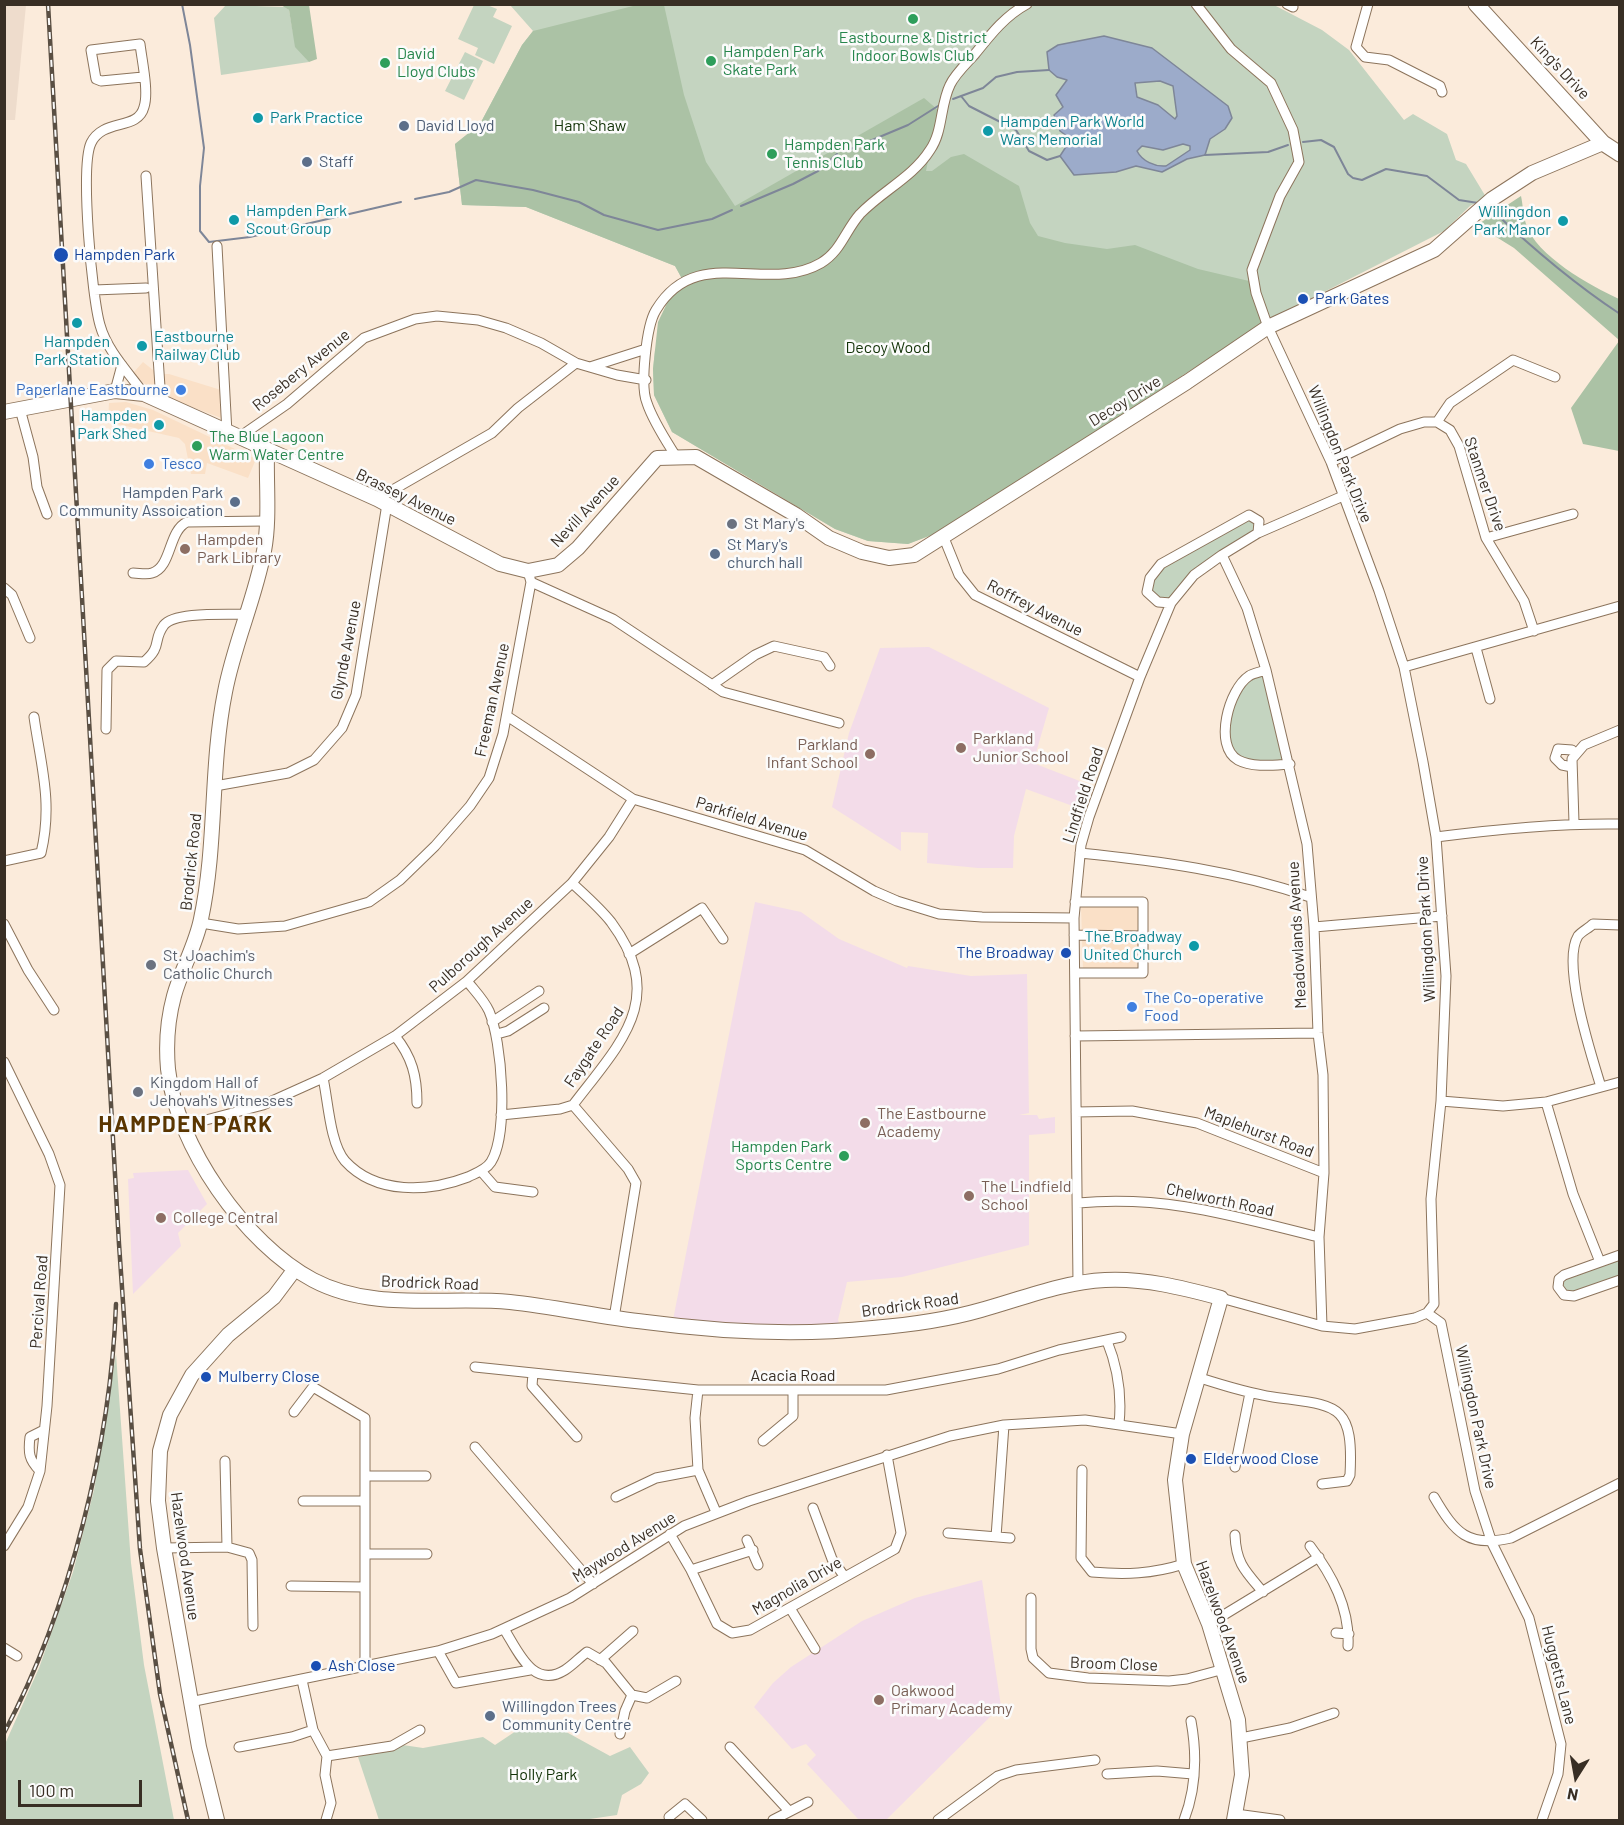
<!DOCTYPE html>
<html>
<head>
<meta charset="utf-8">
<style>
	body { margin:0 }
	#map { position:relative; width:1624px; height:1825px; overflow:hidden; background:#fbebdb; font-family:Barlow,sans-serif }
	canvas { display:block }
	.frame { position:absolute; inset:0; border:6px solid #382e24; pointer-events:none }
	.north { position:absolute; left:1546px; top:1747px; width:60px; height:60px; -webkit-text-stroke:4px #fbfbfb; paint-order:stroke; rotate:191deg; font-size:16px; font-weight:700; line-height:24px; text-align:center; color:#382e24 }
	.north::after { content:''; display:block; margin:auto; width:21px; height:27px; background:#382e24; clip-path:polygon(50% 0,100% 100%,50% 72%,0 100%) }
	.scale { position:absolute; left:18px; top:1780px; width:124px; height:27px; box-sizing:border-box; border:3px solid #382e24; border-top:0; padding-left:8px; font-size:18px; line-height:21px; white-space:nowrap; color:#382e24; -webkit-text-stroke:4px #fbfbfb; paint-order:stroke }
</style>
</head>
<body>
<div id="map">
<canvas width="1624" height="1825"></canvas>
<div class="frame"></div>
<div class="north">N</div>
<div class="scale">100 m</div>
</div>
<script>
const c = document.querySelector('canvas').getContext('2d');
c.lineJoin = 'round';
function paint(path, color) { c.fillStyle = color; c.fill(path, 'evenodd'); }
function strokePath(path, color, width, dash) { c.strokeStyle = color; c.lineWidth = width; c.lineCap = dash ? 'butt' : 'round'; c.setLineDash(dash || []); c.stroke(path); }
function write(font, color, halo, rows, align = 'center') {
  c.font = font + ' Barlow,sans-serif'; c.lineWidth = 5; c.setLineDash([]); c.textBaseline = 'middle'; c.strokeStyle = halo; c.fillStyle = color; for (const [text, x, y, turn = 0] of rows) {
    c.save(); c.translate(x, y); c.rotate((+turn || 0) * Math.PI / 180); c.textAlign = isNaN(turn) ? turn : align; if (halo) c.strokeText(text, 0, 0); c.fillText(text, 0, 0); c.restore();
  }
}
const built = new Path2D(`
	M143,362L158,374H169L221,390V418L163,396L148,387L133,373Z
	M126,402L153,410L256,459L248,478L207,463L205,474H191L185,444L179,438L108,422L109,403Z
	M1141,904L1142,969L1083,970L1081,906Z`);
const industrial = new Path2D(`
	M4,5H26L15,120H5Z`);
const education = new Path2D(`
	M929,647L1049,708L1033,763L1090,785L1081,809L1026,789L1014,836L1013,868H978L927,863L928,833L901,832V851L832,807L849,733L880,648Z
	M755,902L801,912L839,939L907,968L908,966L971,976L1027,974L1029,1113L1019,1115H1037L1039,1119L1055,1117V1133L1029,1135V1245L902,1277L847,1282L838,1320L841,1329L672,1325Z
	M188,1170L207,1204L178,1233L181,1246L133,1294L128,1179L134,1178L133,1173Z
	M982,1580L1001,1706L886,1820H859L807,1764L816,1755L806,1744L792,1749L754,1707L773,1683L791,1667L862,1621L915,1598Z`);
const green = new Path2D(`
	M226,5L285,7L289,10L293,32L309,62L221,75L214,18Z
	M474,5H487L497,9L493,17L512,26L494,64L475,55L478,48L458,39Z
	M510,5H1274L1322,30L1349,50L1404,120L1413,114L1447,134L1456,160L1466,164L1486,197L1470,206L1444,231L1265,322L942,531L908,544L868,541L835,529L672,432L654,395L653,369L655,350L686,286L675,266L526,207L462,205L455,144L480,124L522,45L533,31Z
	M465,52L483,61L464,100L445,91Z
	M1249,515L1259,521L1258,533L1194,575L1171,603L1147,592L1161,564Z
	M1266,670L1290,764L1237,759L1225,743L1233,698L1247,677Z
	M1619,1255V1280L1564,1295L1559,1279Z
	M116,1354L131,1563L144,1665L174,1820H5V1744L39,1668L73,1572L94,1490Z
	M559,1728L610,1756L630,1747L649,1773L641,1784L622,1795L617,1815L583,1820H379L358,1757L403,1745L423,1748L483,1737L495,1745L519,1729Z`);
const forest = new Path2D(`
	M281,5H309L317,59L309,62L295,47L289,10Z
	M637,5H664L684,95L706,162L735,206L924,98L938,110L926,171H932L951,157L964,154L1019,186L1030,223L1038,236L1065,243L1107,249L1135,245L1198,269L1249,281L1265,322L942,531L908,544L868,541L835,529L672,432L654,395L653,369L658,322L670,297L686,286L675,266L526,207L462,205L455,144L480,124L522,45L533,31Z
	M1521,196C1523,205 1523,215 1526,224C1536,256 1591,286 1619,299V340L1514,248L1477,225Z
	M1619,341V451L1583,444L1571,408Z`);
const water = new Path2D(`
	M1104,36L1152,48L1228,106L1232,118L1225,129L1210,139L1205,155L1187,159L1162,172L1136,166L1116,172L1074,175L1060,156L1071,139L1060,131L1054,115L1063,107L1056,95L1067,80L1057,77L1049,70L1047,52L1058,45ZM1160,81L1173,86L1177,116L1175,119L1158,105L1137,97L1135,83ZM1183,144L1190,146V150L1166,166C1155,167 1142,161 1137,151L1142,146L1163,150Z`);
const stream = new Path2D(`
	M182,4L190,45L204,148L200,186V231L209,242L250,237L401,202
	M961,96L969,106L1016,130L1029,151L1047,160L1060,156
	M953,99L983,88L996,77L1017,72L1049,70
	M1303,142L1321,140L1334,147L1348,174L1353,178L1362,180L1386,169L1427,176L1459,200L1478,203
	M846,151L908,125L938,106
	M1205,155L1268,152L1288,145
	M415,199L449,192L476,180L533,190L579,202L604,215L658,230L712,219L732,210
	M741,206L793,184L818,171L837,154
	M1491,209C1532,248 1573,283 1620,314`);
const street = new Path2D(`
	M1196,4L1231,49L1271,83L1293,130L1299,162L1280,196L1252,270L1256,293L1268,327L1331,462L1379,591L1404,667L1423,762L1436,837L1446,976L1441,1101L1431,1199L1434,1304L1427,1313L1415,1318L1355,1329L1322,1326L1221,1298
	M1287,4L1293,7
	M1368,4L1356,47L1365,57L1389,60L1440,86L1442,92
	M143,77L101,81L96,79L91,50L140,44C142,61 149,92 144,107C138,131 103,118 91,143C80,167 92,298 100,325C107,351 129,373 144,394
	M146,176L161,402
	M217,246L227,433
	M94,290L146,288
	M590,367L646,349
	M115,391L122,365
	M20,409L33,457L37,487L47,514
	M1437,422L1450,403L1513,360L1555,377
	M238,438L287,404L364,338L415,319L437,316L478,320L506,328L541,343L576,363L617,375L646,380
	M675,455C665,439 653,421 647,403C640,387 646,326 656,310C697,242 766,295 821,263C841,251 845,231 860,214C882,191 913,177 930,150C943,132 940,105 950,85C955,74 967,63 975,54C991,34 1005,16 1027,4
	M1331,462L1400,429L1424,422H1437L1450,430L1459,446L1486,538L1524,601L1534,631
	M377,499L492,433L518,408L576,363
	M944,538L959,575L975,595L1140,677
	M1486,538L1573,514
	M1222,555L1247,608L1266,670L1307,844L1314,927L1318,1033L1323,1075L1324,1173L1319,1237L1322,1326
	M133,573C139,573 146,575 152,573C172,567 168,531 187,522L266,521
	M531,582L613,619L723,692L839,723
	M4,588L12,595L30,638
	M1171,603L1158,602L1147,592L1150,578L1161,564L1249,515L1259,521L1258,533
	M1476,648L1490,699
	M1404,667L1620,606
	M1266,670C1261,672 1253,673 1249,676C1229,689 1213,746 1238,760C1253,768 1274,765 1290,764
	M712,685L755,655L774,646L824,657L830,666
	M507,716L633,799L805,850L874,891L897,901L939,914L982,917L1074,918
	M106,729L107,670L116,661L144,662C163,646 152,641 164,625C175,611 229,615 247,614
	M1572,767L1562,765L1555,758L1558,749L1572,750L1575,754
	M215,786L288,773L314,760L342,728L356,695L387,504
	M1574,823L1572,759L1584,745L1620,730
	M1436,837C1497,829 1557,823 1620,824
	M1080,853C1159,861 1235,871 1310,897
	M4,861L41,853C53,803 41,766 34,717
	M1075,902H1143V973H1075
	M201,923L238,929L285,926L369,902L400,880L435,846L470,806L489,778L503,734L531,582L528,571
	M4,924L28,970L54,1010
	M1314,927L1442,916
	M1074,935L1143,936
	M629,954L702,908L723,939
	M492,1022L539,991
	M497,1034L508,1031L544,1008
	M395,1036C412,1057 417,1076 417,1103
	M1075,1036L1318,1033
	M4,1062L49,1154L60,1185L47,1406L40,1471L28,1507L4,1546
	M323,1078C328,1100 330,1144 345,1161C376,1195 429,1192 468,1177C476,1173 486,1170 491,1162C509,1133 502,1041 489,1011C484,1000 474,990 467,981
	M1601,1087C1592,1057 1561,964 1578,936C1581,932 1589,928 1593,924L1620,925
	M1441,1101L1503,1106L1546,1102L1620,1082
	M1546,1102L1573,1194L1600,1262
	M573,1105L628,1169L636,1183L614,1318
	M1076,1112L1132,1111L1197,1123L1324,1173
	M501,1115L560,1109L573,1105C621,1042 668,999 611,922C600,908 585,895 572,883
	M183,1126L263,1105L323,1078L395,1036L467,981L572,883L609,837L633,799
	M481,1171L495,1187L533,1192
	M1078,1203C1167,1195 1233,1216 1319,1237
	M1620,1255L1564,1275L1559,1279L1558,1287L1564,1295L1574,1296L1620,1280
	M1078,1283L1074,918L1081,845L1089,817L1140,677L1171,603L1194,575L1222,555L1258,533L1343,496
	M1427,1313L1441,1323L1475,1491L1492,1543L1529,1618L1561,1744L1558,1774L1542,1820
	M1107,1341C1118,1368 1122,1395 1119,1424
	M475,1367L698,1390H886L998,1369L1059,1350L1121,1337
	M533,1373L532,1386L577,1437
	M1197,1377C1222,1385 1247,1393 1273,1397C1336,1406 1354,1401 1350,1475L1347,1481L1322,1484
	M698,1390L695,1418L698,1470L716,1512
	M294,1412L313,1387L365,1418V1667
	M763,1441L793,1416V1391
	M475,1447L593,1584
	M225,1461L227,1547L249,1553L252,1560L253,1626
	M1235,1467L1250,1393
	M1082,1470L1081,1558L1092,1572C1125,1575 1152,1574 1184,1564
	M40,1471C29,1460 28,1453 30,1437L44,1430
	M365,1476H426
	M616,1497L656,1478L698,1470
	M1434,1497C1455,1533 1468,1548 1511,1538L1620,1483
	M303,1501H364
	M813,1508L832,1559L844,1576
	M948,1533L1010,1538
	M670,1534L691,1570L717,1624L732,1633L750,1630L895,1549L901,1533L887,1455
	M1235,1535C1236,1563 1245,1571 1263,1592
	M996,1537L1004,1425
	M747,1540L758,1565
	M1310,1546C1332,1575 1350,1608 1348,1646
	M164,1548L227,1547
	M365,1554H427
	M691,1570L753,1550
	M291,1586L364,1587
	M1031,1598V1649L1033,1658L1049,1673L1088,1678L1169,1681L1187,1679L1224,1669
	M790,1608L815,1649
	M1209,1624L1319,1557
	M504,1629C518,1651 533,1690 565,1670C573,1665 579,1658 587,1652L606,1663L632,1695L647,1698L676,1681
	M1336,1633L1349,1634
	M4,1648L17,1656
	M438,1651L456,1683L530,1670
	M600,1660L633,1631
	M190,1702L438,1651L492,1634L570,1598L684,1526L749,1501L950,1436L1004,1425L1085,1420L1182,1434
	M313,1730L327,1756L325,1775L331,1803L326,1820
	M620,1734L625,1711L632,1695
	M1241,1738L1290,1728L1334,1713
	M239,1747L292,1737L313,1730L302,1680
	M730,1747L789,1811
	M327,1756L392,1746L420,1730
	M1107,1774L1157,1771L1193,1774
	M1236,1814L1280,1820
	M669,1817L685,1804L702,1820
	M773,1820L808,1802
	M938,1820L998,1776L1016,1770L1095,1760
	M1184,1820C1196,1789 1197,1754 1191,1721`);
const secondary = new Path2D(`
	M4,412L115,391L144,394L377,499L500,564L528,571L558,565L578,548L657,458L696,457L796,515L829,538L862,552L889,558L914,555L1187,382L1268,327L1434,250L1492,199L1532,173L1603,143
	M267,451C266,484 270,519 264,551C255,599 234,644 225,692C210,767 217,844 201,919C196,945 181,970 174,996C168,1018 166,1046 168,1069C176,1145 245,1244 313,1280C373,1312 445,1296 510,1302C556,1307 600,1317 646,1322C721,1332 797,1336 873,1328C909,1325 946,1320 981,1310C1021,1299 1063,1282 1105,1280C1145,1278 1183,1288 1221,1298L1182,1434L1175,1480L1184,1564L1209,1624L1238,1720L1242,1775L1234,1820
	M217,1820L199,1747L164,1548L158,1501L160,1451L170,1415L192,1375L228,1335L274,1297L295,1269`);
const primary = new Path2D(`
	M1476,4L1603,143L1620,154`);
const rail = new Path2D(`
	M48,4L119,1244L140,1549L160,1694L188,1820
	M4,1733C70,1610 111,1442 116,1304`);
const markers = [
	[913,19,6,"#2e9e5b"],
	[711,61,6,"#2e9e5b"],
	[385,63,6,"#2e9e5b"],
	[258,118,6,"#0f9aa8"],
	[404,126,6,"#5c6f8a"],
	[988,131,6,"#0f9aa8"],
	[772,154,6,"#2e9e5b"],
	[307,162,6,"#5c6f8a"],
	[234,220,6,"#0f9aa8"],
	[1563,221,6,"#0f9aa8"],
	[61,255,8,"#1a4fb4"],
	[1303,299,6,"#1a4fb4"],
	[77,323,6,"#0f9aa8"],
	[142,346,6,"#0f9aa8"],
	[181,390,6,"#3f7fe0"],
	[159,425,6,"#0f9aa8"],
	[197,446,6,"#2e9e5b"],
	[149,464,6,"#3f7fe0"],
	[235,502,6,"#5c6f8a"],
	[732,524,6,"#6b7280"],
	[185,549,6,"#8d6e63"],
	[715,554,6,"#5c6f8a"],
	[961,748,6,"#8d6e63"],
	[870,754,6,"#8d6e63"],
	[1194,946,6,"#0f9aa8"],
	[1066,953,6,"#1a4fb4"],
	[151,965,6,"#6b7280"],
	[1132,1007,6,"#3f7fe0"],
	[138,1092,6,"#6b7280"],
	[865,1123,6,"#8d6e63"],
	[844,1156,6,"#2e9e5b"],
	[969,1196,6,"#8d6e63"],
	[161,1218,6,"#8d6e63"],
	[206,1377,6,"#1a4fb4"],
	[1191,1459,6,"#1a4fb4"],
	[316,1666,6,"#1a4fb4"],
	[879,1700,6,"#8d6e63"],
	[490,1716,6,"#5c6f8a"]
];
const leisureNames = [
	["Eastbourne & District",913,38,"center"],
	["Indoor Bowls Club",913,56,"center"],
	["Hampden Park",723,52],
	["Skate Park",723,70],
	["David",397,54],
	["Lloyd Clubs",397,72],
	["Hampden Park",784,145],
	["Tennis Club",784,163],
	["The Blue Lagoon",209,437],
	["Warm Water Centre",209,455],
	["Hampden Park",832,1147,"right"],
	["Sports Centre",832,1165,"right"]
];
const streetNames = [
	["King's Drive",1560,68,47],
	["Rosebery Avenue",301,370,-39],
	["Decoy Drive",1125,401,-32],
	["Willingdon Park Drive",1340,454,68],
	["Stanmer Drive",1485,484,71],
	["Brassey Avenue",406,497,26],
	["Nevill Avenue",585,511,-47],
	["Roffrey Avenue",1035,608,27],
	["Glynde Avenue",346,650,-79],
	["Freeman Avenue",492,700,-78],
	["Lindfield Road",1083,795,-72],
	["Parkfield Avenue",752,819,17],
	["Brodrick Road",191,862,-84],
	["Willingdon Park Drive",1426,929,-93],
	["Meadowlands Avenue",1297,935,-93],
	["Pulborough Avenue",481,945,-42],
	["Faygate Road",594,1047,-56],
	["Maplehurst Road",1259,1132,21],
	["Chelworth Road",1220,1200,12],
	["Brodrick Road",430,1283,2],
	["Percival Road",39,1302,-86],
	["Brodrick Road",910,1305,-8],
	["Acacia Road",793,1376],
	["Willingdon Park Drive",1476,1417,78],
	["Maywood Avenue",624,1547,-32],
	["Hazelwood Avenue",185,1556,82],
	["Magnolia Drive",797,1586,-30],
	["Hazelwood Avenue",1223,1622,70],
	["Broom Close",1114,1664,2],
	["Huggetts Lane",1559,1675,76]
];
const cultureNames = [
	["Park Practice",270,118],
	["Hampden Park World",1000,122],
	["Wars Memorial",1000,140],
	["Hampden Park",246,211],
	["Scout Group",246,229],
	["Willingdon",1551,212,"right"],
	["Park Manor",1551,230,"right"],
	["Eastbourne",154,337],
	["Railway Club",154,355],
	["Hampden",77,342,"center"],
	["Park Station",77,360,"center"],
	["Hampden",147,416,"right"],
	["Park Shed",147,434,"right"],
	["The Broadway",1182,937,"right"],
	["United Church",1182,955,"right"]
];
const serviceNames = [
	["David Lloyd",416,126],
	["Staff",319,162],
	["Hampden Park",223,493,"right"],
	["Community Assoication",223,511,"right"],
	["St Mary's",727,545],
	["church hall",727,563],
	["Willingdon Trees",502,1707],
	["Community Centre",502,1725]
];
const parkNames = [
	["Ham Shaw",590,126],
	["Decoy Wood",888,348],
	["Holly Park",543,1775]
];
const transitNames = [
	["Hampden Park",74,255],
	["Park Gates",1315,299],
	["The Broadway",1054,953,"right"],
	["Mulberry Close",218,1377],
	["Elderwood Close",1203,1459],
	["Ash Close",328,1666]
];
const shopNames = [
	["Paperlane Eastbourne",169,390,"right"],
	["Tesco",161,464],
	["The Co-operative",1144,998],
	["Food",1144,1016]
];
const worshipNames = [
	["St Mary's",744,524],
	["St. Joachim's",163,956],
	["Catholic Church",163,974],
	["Kingdom Hall of",150,1083],
	["Jehovah's Witnesses",150,1101]
];
const educationNames = [
	["Hampden",197,540],
	["Park Library",197,558],
	["Parkland",973,739],
	["Junior School",973,757],
	["Parkland",858,745,"right"],
	["Infant School",858,763,"right"],
	["The Eastbourne",877,1114],
	["Academy",877,1132],
	["The Lindfield",981,1187],
	["School",981,1205],
	["College Central",173,1218],
	["Oakwood",891,1691],
	["Primary Academy",891,1709]
];
const districtNames = [
	["HAMPDEN PARK",186,1125]
];
paint(built, '#fae0c7');
paint(industrial, '#eedccc');
paint(education, '#f3dce9');
paint(green, '#c4d4c0');
paint(forest, '#abc2a5');
paint(water, '#9cabca');
strokePath(water, '#7e8698', 1.5);
strokePath(stream, '#7e8698', 2);
strokePath(street, '#8c745c', 11);
strokePath(secondary, '#8c745c', 16);
strokePath(primary, '#8c745c', 17);
strokePath(street, '#fff', 9);
strokePath(secondary, '#fff', 14);
strokePath(primary, '#fff', 15);
strokePath(rail, '#5a4f43', 4.5);
strokePath(rail, '#fbfbfb', 2, [7]);
for (const [x, y, r, color] of markers) { const dot = new Path2D(); dot.arc(x, y, r, 0, 2 * Math.PI); c.fillStyle = color; c.fill(dot); strokePath(dot, '#fbfbfb', 2); }
write('16px', '#27864d', '#fbfbfb', leisureNames, 'left');
write('16px', '#382e24', '#fbfbfb', streetNames);
write('16px', '#0d838f', '#fbfbfb', cultureNames, 'left');
write('16px', '#4e5e75', '#fbfbfb', serviceNames, 'left');
write('16px', '#123207', '#fbfbfb', parkNames);
write('16px', '#164399', '#fbfbfb', transitNames, 'left');
write('16px', '#366cbe', '#fbfbfb', shopNames, 'left');
write('16px', '#5b616d', '#fbfbfb', worshipNames, 'left');
write('16px', '#785e54', '#fbfbfb', educationNames, 'left');
c.letterSpacing = '1.5px';
write('bold 22px', '#5a3601', '#fbfbfb', districtNames);
c.letterSpacing = '0px';
</script>
</body>
</html>
